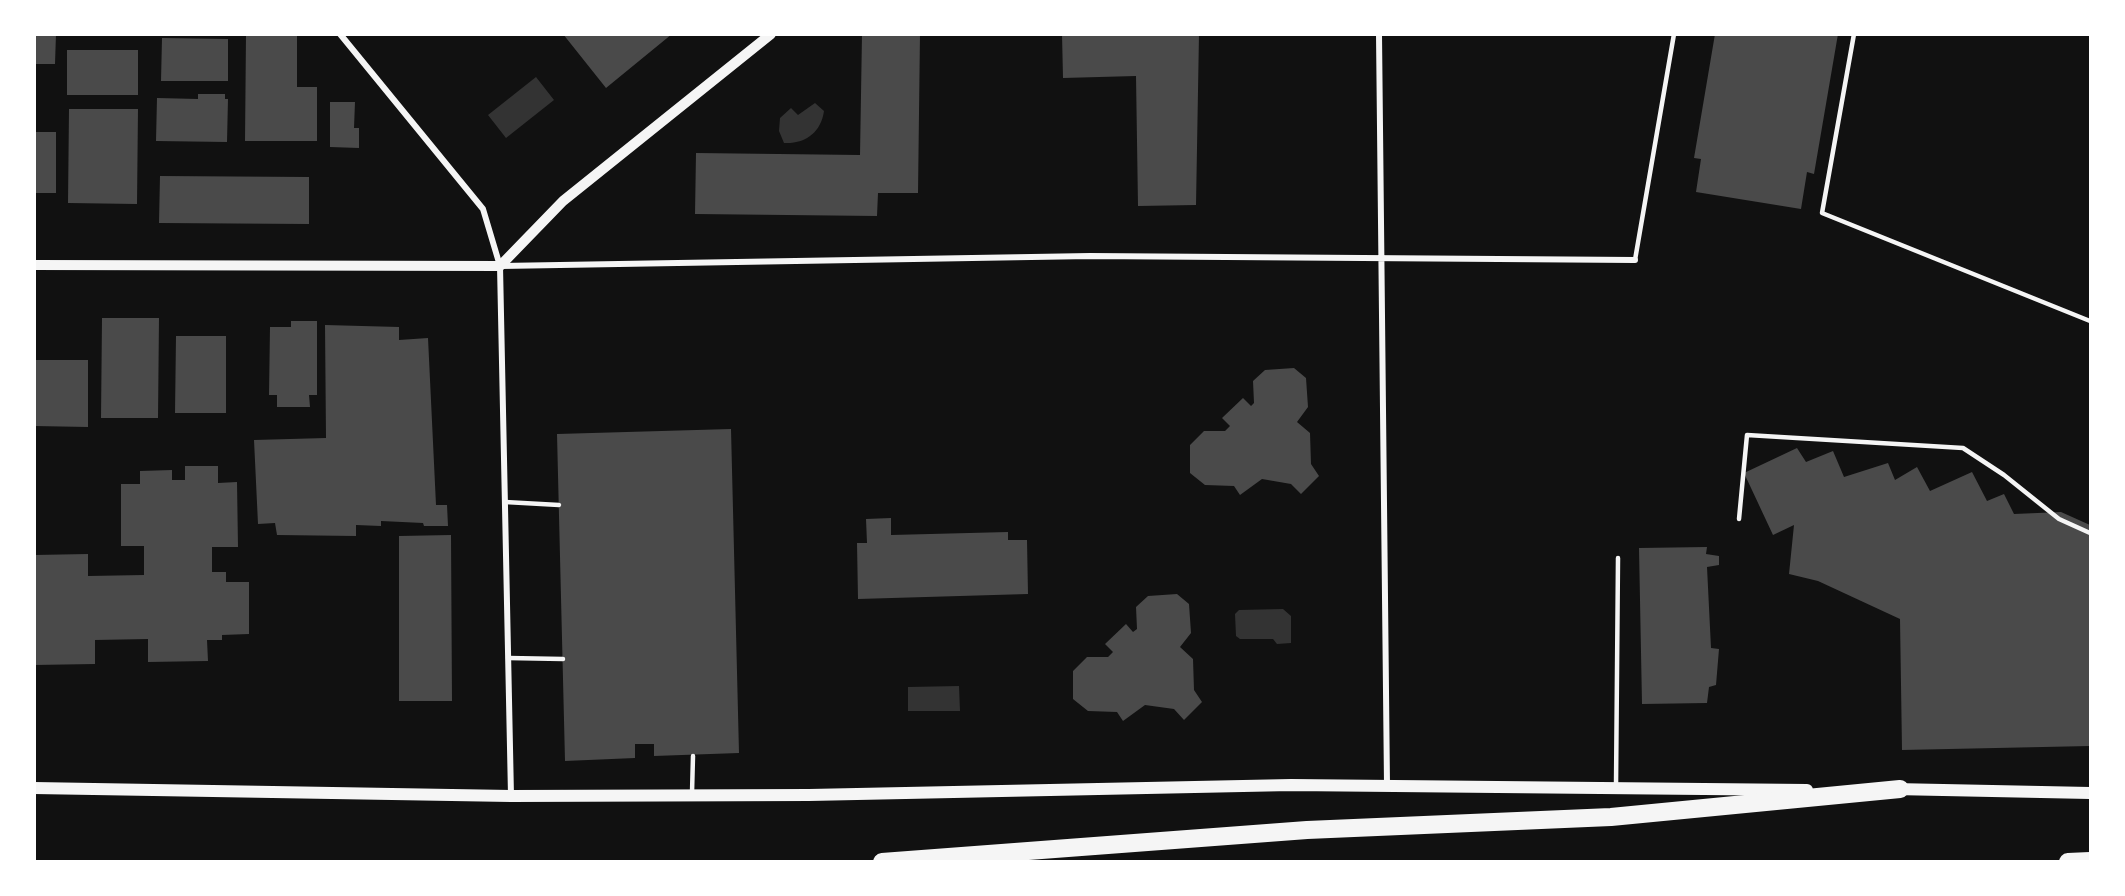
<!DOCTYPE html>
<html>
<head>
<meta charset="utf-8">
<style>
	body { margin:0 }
	#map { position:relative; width:2125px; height:896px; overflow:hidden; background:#111; font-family:"Alegreya Sans",sans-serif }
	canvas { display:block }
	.frame { position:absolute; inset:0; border:36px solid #fff; pointer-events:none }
</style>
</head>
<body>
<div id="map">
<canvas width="2125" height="896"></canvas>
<div class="frame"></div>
</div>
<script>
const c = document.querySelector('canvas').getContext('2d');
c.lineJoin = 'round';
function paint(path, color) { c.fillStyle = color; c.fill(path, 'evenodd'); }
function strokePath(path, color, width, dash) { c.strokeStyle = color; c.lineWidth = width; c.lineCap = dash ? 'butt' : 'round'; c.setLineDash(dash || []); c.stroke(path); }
const water = new Path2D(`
	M536,77L554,100L506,138L488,115Z
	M815,103L824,111C821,132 806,144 784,143L779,131L780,118L791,108L798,115Z
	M1283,609L1291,616V643L1277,644L1273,639H1240L1236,636L1235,614L1239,610Z
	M959,686L960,711H908V687Z`);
const building = new Path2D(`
	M34,34H56L55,64H34Z
	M246,34H297V87H317V141H245Z
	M563,34H672L606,88Z
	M862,34H920L918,193H878L877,216L695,214L696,153L860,155Z
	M1062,34H1199L1196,205L1138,206L1136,76L1063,78Z
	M1715,34H1838L1814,174L1807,172L1801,209L1696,192L1701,159L1694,158Z
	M162,38L228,39V81H161Z
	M67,50H138V95H67Z
	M198,94H225V99H228L227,142L156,141L157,98L198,99Z
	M330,102H355L354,128H359V148L330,147Z
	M69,109H138L137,204L68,203Z
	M34,132H56V193H34Z
	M160,176L309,177V224L159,223Z
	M102,318H159L158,418H101Z
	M291,321H317V395H309L310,407H277V395H269L270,327H291Z
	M325,325L399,327V340L428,338L436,505H447L448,526H424L423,523L381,521V526L356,525V536L277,535L275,523L258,524L254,440L326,438Z
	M176,336H226V413H175Z
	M34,360H88V427L34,426Z
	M1294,368L1306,378L1308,407L1297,422L1310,433L1311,464L1319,476L1301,494L1291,484L1262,479L1240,495L1234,486L1205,485L1190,473V445L1204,431H1225L1230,426L1222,418L1243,398L1251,406L1254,403L1253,381L1265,370Z
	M731,429L739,753L654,756V744H635V758L565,761L557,434Z
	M1797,448L1806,462L1833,451L1844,477L1888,463L1895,480L1917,467L1930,491L1972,472L1987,501L2004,494L2014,514L2061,512L2090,525V746L1902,750L1900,619L1818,581L1789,574L1794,525L1773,535L1744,473Z
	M185,466H218V483L237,482L238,547H212V572H226V582H249V634L222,635V640H207L208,661L148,662V639L95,640V664L34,665V555L88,554V576L144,575V546H121V484H140V471L172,470V480H185Z
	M891,518V535L1008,532V540H1027L1028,594L858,599L857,543H867L866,519Z
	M451,535L452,701H399V536Z
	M1707,547L1706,554L1719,556V565L1707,567L1711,648L1719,649L1716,685L1709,687L1707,703L1642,704L1639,548Z
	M1177,594L1189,604L1191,633L1180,647L1193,659L1194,690L1202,702L1184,720L1174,709L1145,705L1123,721L1117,712L1088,711L1073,699V671L1087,657H1108L1113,652L1105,644L1126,624L1133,632L1137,629L1136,607L1148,596Z`);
const service = new Path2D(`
	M1854,34L1822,213L2090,321
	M1635,260L1674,34
	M505,502L559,505
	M1739,519L1747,435L1963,448L2004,475L2059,519L2090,533
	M508,658L563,659
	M1616,786L1618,558
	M692,793L693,756`);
const minor = new Path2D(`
	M340,34L483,209L500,266L511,796
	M1379,34L1387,785
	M501,266L1090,256L1635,260`);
const tertiary = new Path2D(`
	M34,265L500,266L563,201L771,34`);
const secondary = new Path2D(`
	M34,788L511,796L809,795L1291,785L1807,790
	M1894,789L2090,793`);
const motorway = new Path2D(`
	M882,862L1307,830L1611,817L1900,789
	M2068,862L2090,861`);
paint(water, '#333');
paint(building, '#4a4a4a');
strokePath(service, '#f5f5f5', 4.5);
strokePath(minor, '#f5f5f5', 6);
strokePath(tertiary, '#f5f5f5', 10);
strokePath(secondary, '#f5f5f5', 12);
strokePath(motorway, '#f5f5f5', 18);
</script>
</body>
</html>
